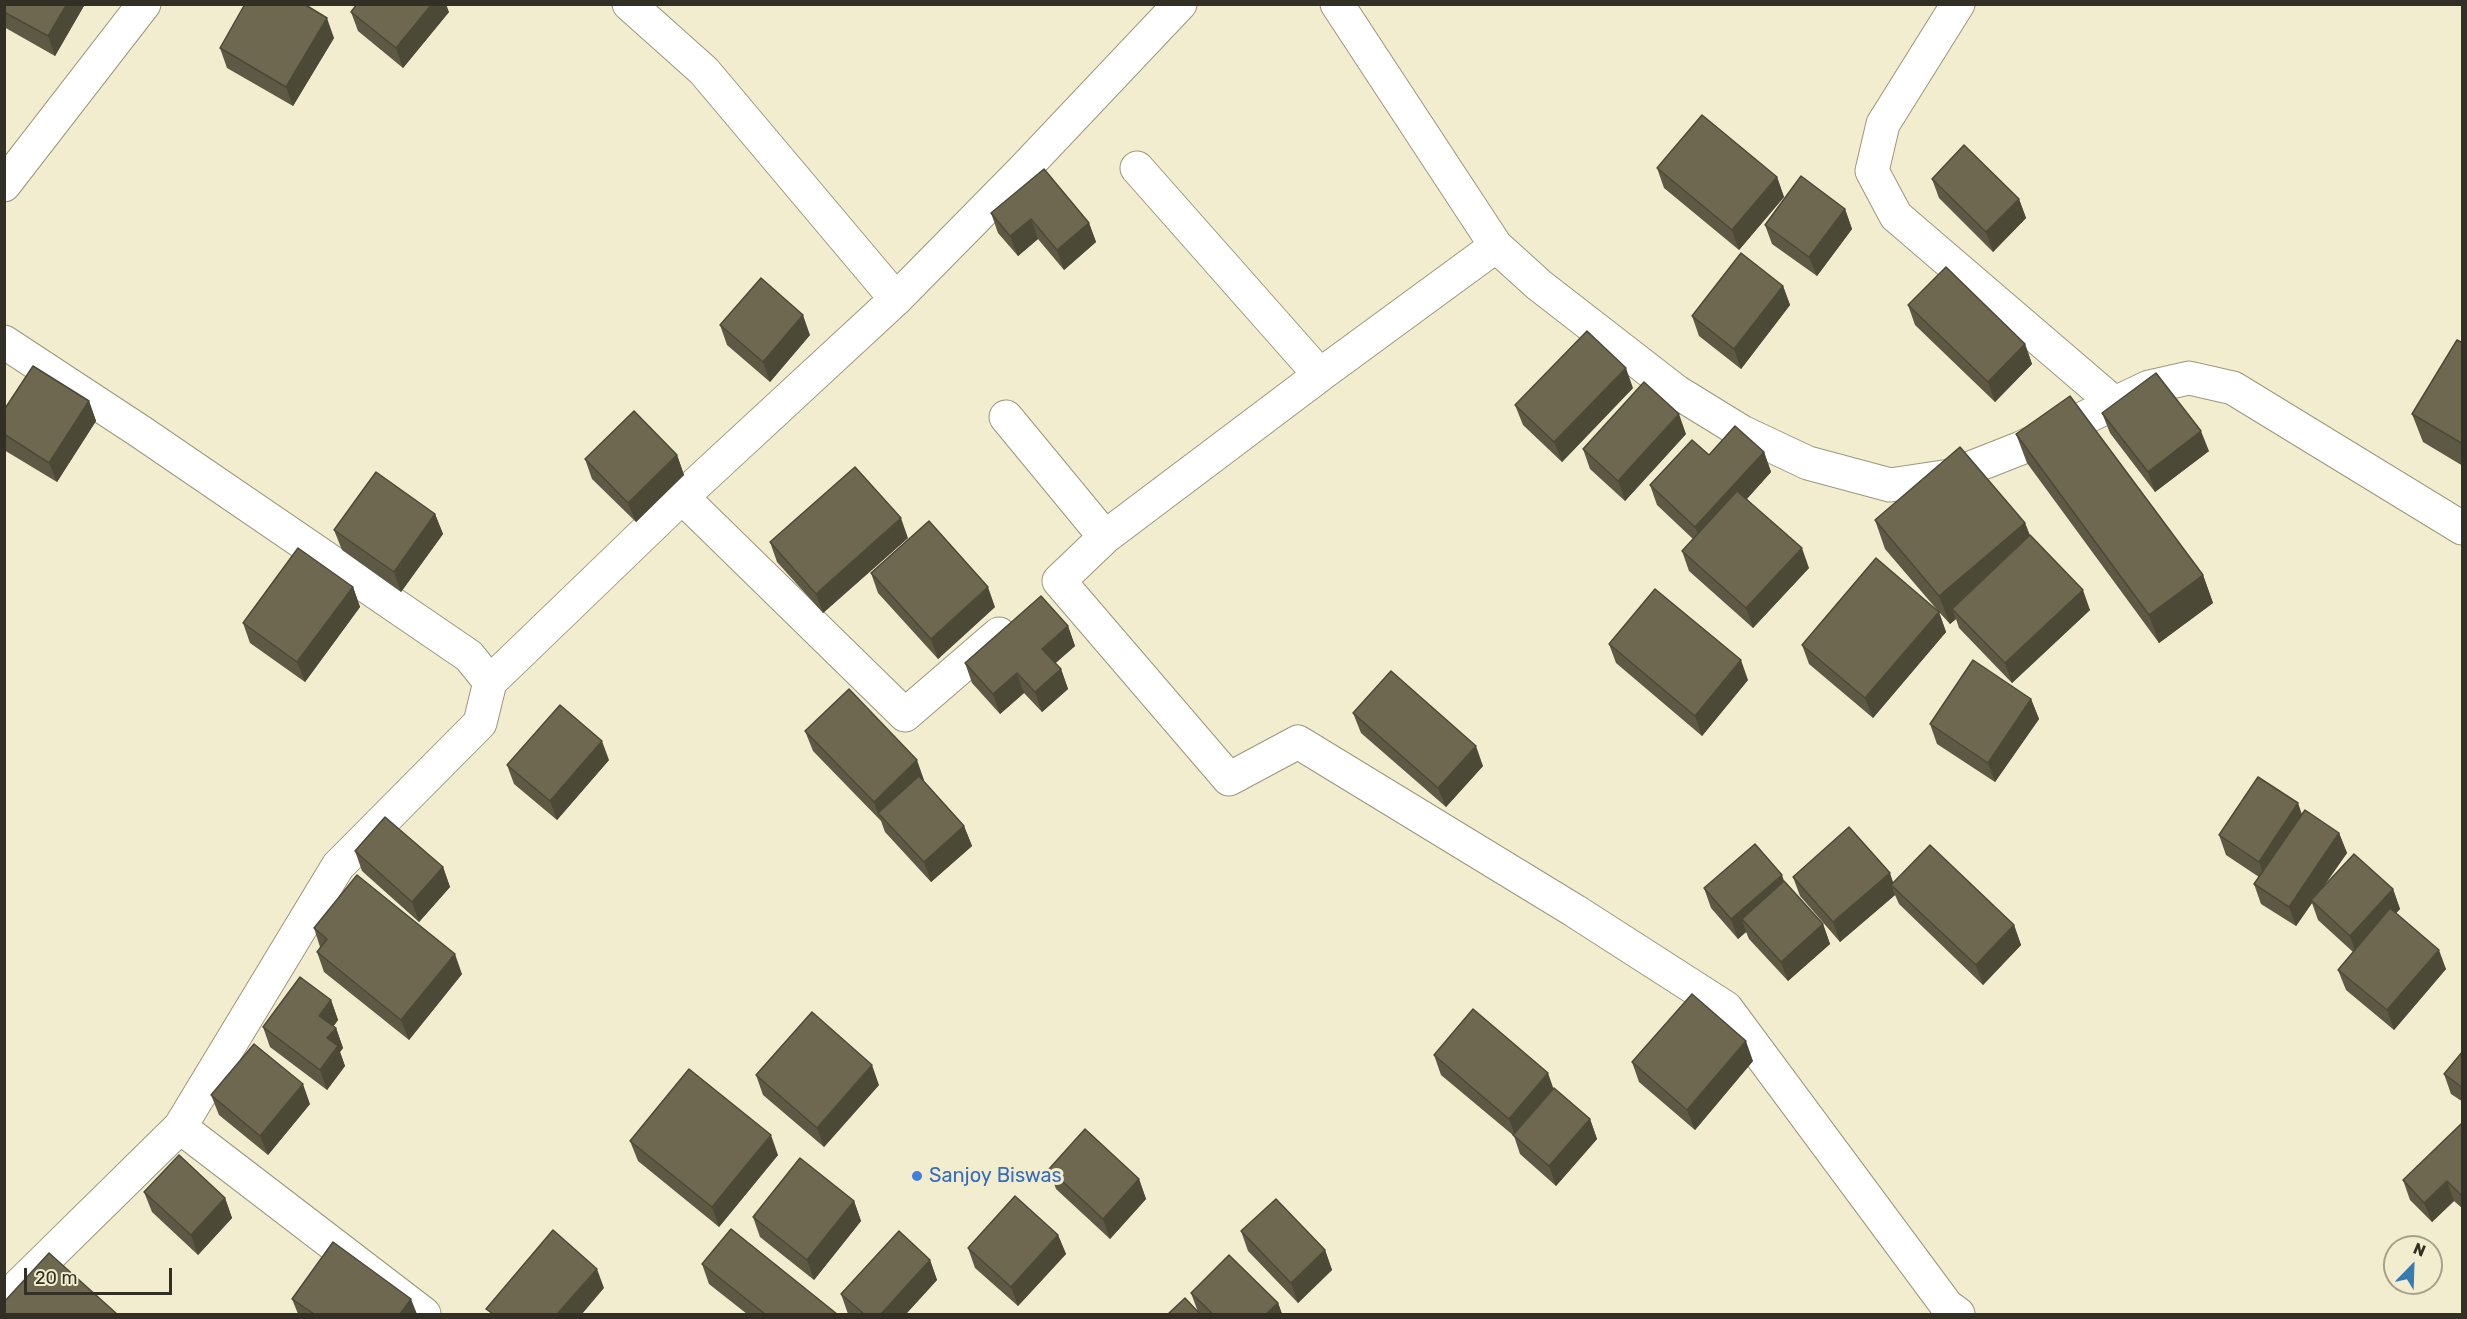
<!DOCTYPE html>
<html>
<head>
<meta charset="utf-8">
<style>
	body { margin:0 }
	#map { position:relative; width:2467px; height:1319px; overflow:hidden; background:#f2edcf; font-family:Rubik,sans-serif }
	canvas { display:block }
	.frame { position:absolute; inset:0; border:6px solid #323024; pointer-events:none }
	.north { position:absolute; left:2383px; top:1235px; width:60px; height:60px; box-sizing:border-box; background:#f2edcf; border:2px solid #a5a18b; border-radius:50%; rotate:23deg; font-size:16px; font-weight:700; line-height:24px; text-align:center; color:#323024 }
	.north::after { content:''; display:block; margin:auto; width:21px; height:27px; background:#377cb1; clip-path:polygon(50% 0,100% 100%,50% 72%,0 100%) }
	.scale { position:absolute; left:24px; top:1268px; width:148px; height:27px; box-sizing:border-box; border:3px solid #323024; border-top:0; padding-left:8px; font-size:18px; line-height:21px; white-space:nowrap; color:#323024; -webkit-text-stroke:4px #f2edcf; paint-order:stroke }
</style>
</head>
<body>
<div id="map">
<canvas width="2467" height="1319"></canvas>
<div class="frame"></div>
<div class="north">N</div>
<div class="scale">20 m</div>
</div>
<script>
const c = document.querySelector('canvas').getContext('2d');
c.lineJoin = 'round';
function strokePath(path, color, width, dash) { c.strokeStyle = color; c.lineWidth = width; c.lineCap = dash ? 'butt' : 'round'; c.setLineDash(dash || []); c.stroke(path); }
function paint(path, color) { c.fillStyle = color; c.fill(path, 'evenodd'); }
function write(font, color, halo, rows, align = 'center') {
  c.font = font + ' Rubik,sans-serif'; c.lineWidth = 6; c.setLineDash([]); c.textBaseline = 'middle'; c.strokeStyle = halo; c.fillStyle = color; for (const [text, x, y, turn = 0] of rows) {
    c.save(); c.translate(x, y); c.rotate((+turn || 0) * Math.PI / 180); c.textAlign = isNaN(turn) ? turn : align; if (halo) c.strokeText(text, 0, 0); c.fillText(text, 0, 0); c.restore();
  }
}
const minor = new Path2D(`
	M629,4L704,71L896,299
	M1337,4L1496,246L1539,285L1677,392L1742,432L1808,463L1890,485L1950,476L2021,448L2149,387L2189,378L2233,388L2462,528
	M1958,4L1883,124L1872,171L1896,216L2114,403
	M1137,168L1320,375L1496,246
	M4,185L144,4
	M4,342L141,432L469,656L490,682L480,723L338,866L180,1127L4,1300
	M1320,375L1105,537L1059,581L1229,779L1298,742L1575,911L1726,1008L1947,1306L1958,1314
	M1006,417L1105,537
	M682,497L905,715L999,634
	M490,682L682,497L896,299L1023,170L1180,4
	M180,1127L424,1314`);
const wall = new Path2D(`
	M4,4H85L55,56L4,27Z
	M351,12H449L403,68L358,31Z
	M334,38L293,106L227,68L220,48Z
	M1657,168L1777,177L1784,197L1739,250L1664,188Z
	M1932,179L2019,199L2026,218L1993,252L1939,198Z
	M1845,209L1852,229L1817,276L1772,244L1765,225Z
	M991,213L1089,223L1096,242L1064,270L1038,239L1018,256L998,233Z
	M1783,286L1790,305L1741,369L1699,336L1692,316Z
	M1908,305L2025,344L2032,364L1995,402L1915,325Z
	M720,325L810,335L770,382L727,345Z
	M2463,343V466L2423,442L2412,414Z
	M1633,388L1562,462L1523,425L1515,405Z
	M89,401L96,421L57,482L4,450V410Z
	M2102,413L2209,451L2155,492L2110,433Z
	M1686,434L1625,501L1590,469L1583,449Z
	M2016,434L2203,575L2213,603L2159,643L2027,463Z
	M1764,452L1771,472L1747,499L1809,568L1753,628L1689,571L1682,551L1693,539L1657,505L1650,485L1709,455Z
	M677,455L684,475L636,522L592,479L585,459Z
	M435,514L443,534L401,592L342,550L334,530Z
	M1875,520L2025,523L2030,535L2090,610L2012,683L1959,628L1956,619L1950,624L1939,612L1946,632L1873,718L1809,664L1802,645L1939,612L1885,549Z
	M908,538L823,613L777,562L770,542Z
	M871,573L995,607L938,659L878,593Z
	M353,587L360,607L305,682L250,643L243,623Z
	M1068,626L1075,646L1055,663L1061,669L1068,689L1042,712L1024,693L1000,714L972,683L965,663Z
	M1609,644L1748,680L1702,736L1616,663Z
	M2031,699L2039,719L1995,782L1937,744L1930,724Z
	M1353,713L1483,766L1446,807L1361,733Z
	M805,731L924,780L923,781L964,826L972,846L931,882L885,832L881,821L813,751Z
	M609,760L557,820L514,784L507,765Z
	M2302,814L2339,833L2347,853L2324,885L2393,889L2400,909L2396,913L2446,969L2394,1030L2346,990L2338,970L2353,952L2318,920L2312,903L2296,926L2261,904L2254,884L2259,877L2226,855L2219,835Z
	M355,851L443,867L450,887L419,922L362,871Z
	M1793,877L1893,883L2014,925L2021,945L1983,985L1899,904L1895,895L1840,942L1800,896Z
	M1785,882L1823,924L1830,944L1788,981L1749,939L1746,932L1738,939L1711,908L1704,888Z
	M314,928L462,974L409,1040L324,972L317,952L320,947Z
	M331,1000L338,1020L333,1027L336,1028L343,1048L340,1052L345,1066L327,1090L270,1047L263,1027Z
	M2463,1051V1102L2451,1094L2444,1074Z
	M1434,1055L1554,1088L1590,1119L1597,1139L1556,1186L1520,1154L1514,1136L1441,1075Z
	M1753,1061L1695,1130L1639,1082L1632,1062Z
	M756,1075L879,1085L824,1147L763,1095Z
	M211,1095L310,1104L268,1155L219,1115Z
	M2463,1125V1209L2454,1201L2432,1222L2410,1200L2403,1180Z
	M630,1141L778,1155L719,1227L638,1161Z
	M1049,1169L1139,1179L1146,1199L1110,1239L1056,1189Z
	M144,1192L225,1198L232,1218L198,1255L152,1212Z
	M854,1201L861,1221L814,1280L760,1237L753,1217Z
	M1241,1231L1325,1250L1332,1270L1298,1303L1248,1251Z
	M1058,1235L1066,1254L1018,1306L975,1268L968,1248Z
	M930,1260L937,1280L906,1314H848L841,1294Z
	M702,1264L837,1314H747L709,1284Z
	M1191,1293L1278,1303L1282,1314H1168L1198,1312Z
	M292,1299L417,1314H298Z`);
const shadedWall = new Path2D(`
	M67,4H85L55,56L48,36Z
	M432,4H446L449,12L403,68L396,48Z
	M327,18L334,38L293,106L286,87Z
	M1777,177L1784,197L1739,250L1732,230Z
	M2019,199L2026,218L1993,252L1986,232Z
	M1845,209L1852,229L1817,276L1809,257Z
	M1031,219L1038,239L1018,256L1010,236Z
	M1089,223L1096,242L1064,270L1057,250Z
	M1783,286L1790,305L1741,369L1734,349Z
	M803,315L810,335L770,382L763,362Z
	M2025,344L2032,364L1995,402L1988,382Z
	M1626,368L1633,388L1562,462L1554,442Z
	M89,401L96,421L57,482L49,463Z
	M1679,414L1686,434L1625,501L1618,481Z
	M2201,431L2209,451L2155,492L2148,472Z
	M1764,452L1771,472L1703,547L1695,527Z
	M677,455L684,475L636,522L628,503Z
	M435,514L443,534L401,592L394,572Z
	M901,518L908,538L823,613L816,594Z
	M2025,523L2035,551L1952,609L1956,619L1950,624L1939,596Z
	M1802,548L1809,568L1753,628L1746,608Z
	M2203,575L2213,603L2159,643L2149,615Z
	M353,587L360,607L305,682L297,662Z
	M988,587L995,607L938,659L931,639Z
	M2083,590L2090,610L2012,683L2005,663Z
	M1939,612L1946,632L1873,718L1865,698Z
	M1068,626L1075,646L1049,669L1042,649Z
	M1741,660L1748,680L1702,736L1695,716Z
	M1061,669L1068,689L1042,712L1035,692Z
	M1017,673L1024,693L1000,714L993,694Z
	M2031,699L2039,719L1995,782L1988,763Z
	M602,741L609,760L557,820L550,801Z
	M1476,746L1483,766L1446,807L1438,788Z
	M917,760L924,780L884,819L878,813L881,822L874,802Z
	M2298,803L2305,823L2266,881L2259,862Z
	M964,826L972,846L931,882L924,862Z
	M2339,833L2347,853L2313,902L2311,900L2312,903L2296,926L2289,907Z
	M443,867L450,887L419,922L412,902Z
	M1890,873L1895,888L1891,885L1895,895L1840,942L1833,922Z
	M1782,875L1789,895L1742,919L1746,932L1738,939L1731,919Z
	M2393,889L2400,909L2357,956L2350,936Z
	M1823,924L1830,944L1788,981L1781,962Z
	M2014,925L2021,945L1983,985L1976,965Z
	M2439,950L2446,969L2394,1030L2387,1010Z
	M455,954L462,974L409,1040L401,1020Z
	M331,1000L338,1020L326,1036L319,1016Z
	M336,1028L343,1048L340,1052L345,1066L327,1090L320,1070L327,1038Z
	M1746,1041L1753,1061L1695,1130L1687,1110Z
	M872,1065L879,1085L824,1147L817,1128Z
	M1548,1073L1555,1093L1516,1138L1509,1119Z
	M303,1084L310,1104L268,1155L260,1136Z
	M1590,1119L1597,1139L1556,1186L1549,1166Z
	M771,1135L778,1155L719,1227L712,1207Z
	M1139,1179L1146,1199L1110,1239L1103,1219Z
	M2447,1181L2454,1201L2432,1222L2424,1203Z
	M225,1198L232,1218L198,1255L191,1235Z
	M854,1201L861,1221L814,1280L807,1260Z
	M1058,1235L1066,1254L1018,1306L1011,1287Z
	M1325,1250L1332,1270L1298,1303L1291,1283Z
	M930,1260L937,1280L906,1314H881Z
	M597,1269L604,1288L582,1314H557Z
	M411,1299L417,1314H400Z
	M1278,1303L1282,1314H1266Z`);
const building = new Path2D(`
	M4,4H67L48,36L4,12Z
	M245,4H304L327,18L286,87L220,48Z
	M357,4H432L396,48L351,12Z
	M1702,115L1777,177L1732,230L1657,168Z
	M1964,145L2019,199L1986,232L1932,179Z
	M1044,169L1089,223L1057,250L1031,219L1010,236L991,213Z
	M1801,176L1845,209L1809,257L1765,225Z
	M1741,253L1783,286L1734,349L1692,316Z
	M1946,267L2025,344L1988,382L1908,305Z
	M761,278L803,315L763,362L720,325Z
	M1587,331L1626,368L1554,442L1515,405Z
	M2457,340L2463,343V444L2412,414Z
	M33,366L89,401L49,463L4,434V410Z
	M2156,373L2201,431L2148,472L2102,413Z
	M1644,382L1679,414L1618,481L1583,449Z
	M2070,396L2203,575L2149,615L2016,434Z
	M634,411L677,455L628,503L585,459Z
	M1735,426L1764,452L1695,527L1650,485L1692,440L1709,455Z
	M1960,447L2025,523L1939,596L1875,520Z
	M855,467L901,518L816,594L770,542Z
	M376,472L435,514L394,572L334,530Z
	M1737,491L1802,548L1746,608L1682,551Z
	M929,521L988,587L931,639L871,573Z
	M2030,535L2083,590L2005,663L1952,609Z
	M298,548L353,587L297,662L243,623Z
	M1876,558L1939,612L1865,698L1802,645Z
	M1655,589L1741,660L1695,716L1609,644Z
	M1041,596L1068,626L1042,649L1061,669L1035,692L1017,673L993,694L965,663Z
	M1973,660L2031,699L1988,763L1930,724Z
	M1391,671L1476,746L1438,788L1353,713Z
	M849,689L917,760L874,802L805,731Z
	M560,705L602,741L550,801L507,765Z
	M919,776L964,826L924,862L878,813Z
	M2258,777L2298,803L2259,862L2219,835Z
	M2305,810L2339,833L2289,907L2254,884Z
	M385,817L443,867L412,902L355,851Z
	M1849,827L1890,873L1833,922L1793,877Z
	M1755,844L1782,875L1731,919L1704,888Z
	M1930,845L2014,925L1976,965L1891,885Z
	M2354,854L2393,889L2350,936L2311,900Z
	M357,875L455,954L401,1020L317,952L327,939L314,928Z
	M1784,881L1823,924L1781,962L1742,919Z
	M2390,908L2439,950L2387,1010L2338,970Z
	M300,977L331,1000L319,1016L336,1028L327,1038L338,1046L320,1070L263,1027Z
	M1692,994L1746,1041L1687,1110L1632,1062Z
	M1473,1009L1548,1073L1509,1119L1434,1055Z
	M812,1012L872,1065L817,1128L756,1075Z
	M254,1044L303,1084L260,1136L211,1095Z
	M2463,1051V1088L2444,1074Z
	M689,1069L771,1135L712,1207L630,1141Z
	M1554,1088L1590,1119L1549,1166L1513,1135Z
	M2461,1124L2463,1125V1197L2447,1181L2424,1203L2403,1180Z
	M1085,1129L1139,1179L1103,1219L1049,1169Z
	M179,1155L225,1198L191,1235L144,1192Z
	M800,1158L854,1201L807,1260L753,1217Z
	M1015,1196L1058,1235L1011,1287L968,1248Z
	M1276,1199L1325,1250L1291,1283L1241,1231Z
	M731,1229L837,1314H765L702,1264Z
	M553,1230L597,1269L557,1314H493L486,1309Z
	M899,1231L930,1260L881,1314H864L841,1294Z
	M333,1242L411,1299L400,1314H314L292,1299Z
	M49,1253L117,1314H4V1302Z
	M1229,1255L1278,1303L1266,1314H1213L1191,1293Z
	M1185,1298L1200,1314H1168Z`);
const markers = [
	[917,1176,6,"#3f7fe0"]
];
const shopNames = [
	["Sanjoy Biswas",929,1176]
];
strokePath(minor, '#9c977c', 35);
strokePath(minor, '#fff', 33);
paint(wall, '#5e5944');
paint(shadedWall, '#4c4937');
paint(building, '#6d684f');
strokePath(building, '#4c4937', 1.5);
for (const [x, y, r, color] of markers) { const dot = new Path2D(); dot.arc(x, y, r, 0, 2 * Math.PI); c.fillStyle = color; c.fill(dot); strokePath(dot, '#f2edcf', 2); }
write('20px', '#366cbe', '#f2edcf', shopNames, 'left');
</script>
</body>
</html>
